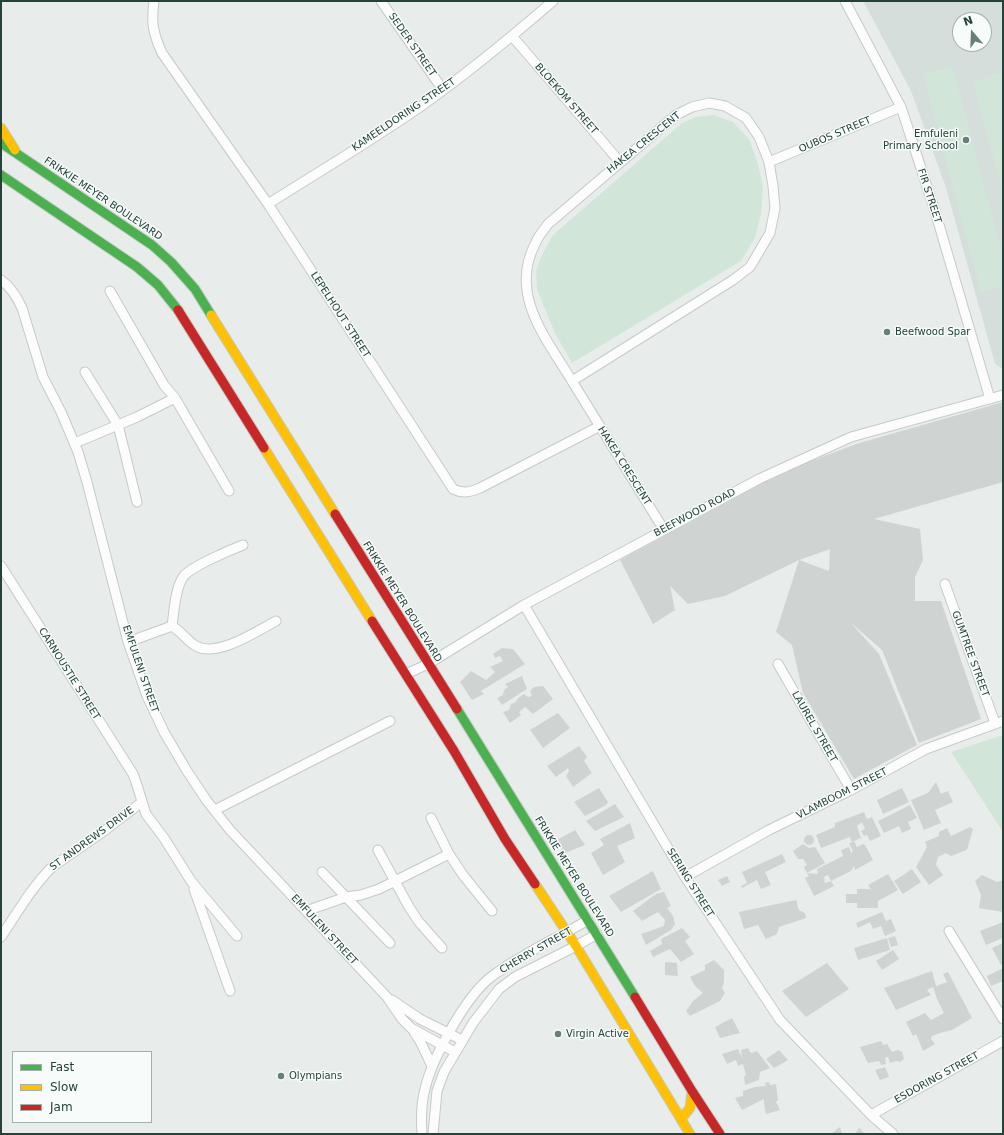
<!DOCTYPE html>
<html>
<head>
<meta charset="utf-8">
<style>
	body { margin:0 }
	#map { position:relative; width:1004px; height:1135px; overflow:hidden; background:#e8edeb; font-family:"DejaVu Sans",sans-serif }
	canvas { display:block }
	.frame { position:absolute; inset:0; border:2px solid #24423a; pointer-events:none }
	.legend { position:absolute; left:12px; top:1051px; width:140px; height:72px; box-sizing:border-box; background:#f7fbf9; border:1px solid #a3b1ad; margin:0; padding:5px 7px; list-style:none; font-size:12px; color:#24423a }
	.legend li { display:flex; align-items:center; gap:8px; height:20px }
	.legend b { width:20px; border:1px solid #a3b1ad }
	.north { position:absolute; left:952px; top:12px; width:40px; height:40px; box-sizing:border-box; background:#f7fbf9; border:1px solid #a3b1ad; border-radius:50%; rotate:341deg; font-size:11px; font-weight:700; line-height:16px; text-align:center; color:#24423a }
	.north::after { content:''; display:block; margin:auto; width:14px; height:18px; background:#697e78; clip-path:polygon(50% 0,100% 100%,50% 72%,0 100%) }
</style>
</head>
<body>
<div id="map">
<canvas width="1004" height="1135"></canvas>
<div class="frame"></div>
<ul class="legend">
<li><b style="height:5px;background:#4caf50"></b>Fast</li>
<li><b style="height:5px;background:#ffc107"></b>Slow</li>
<li><b style="height:5px;background:#c62828"></b>Jam</li>
</ul>
<div class="north">N</div>
</div>
<script>
const c = document.querySelector('canvas').getContext('2d');
c.lineJoin = 'round';
function paint(path, color) { c.fillStyle = color; c.fill(path, 'evenodd'); }
function strokePath(path, color, width, dash) { c.strokeStyle = color; c.lineWidth = width; c.lineCap = dash ? 'butt' : 'round'; c.setLineDash(dash || []); c.stroke(path); }
function write(font, color, halo, rows, align = 'center') {
  c.font = font + ' "DejaVu Sans",sans-serif'; c.lineWidth = 3; c.setLineDash([]); c.textBaseline = 'middle'; c.strokeStyle = halo; c.fillStyle = color; for (const [text, x, y, turn = 0] of rows) {
    c.save(); c.translate(x, y); c.rotate((+turn || 0) * Math.PI / 180); c.textAlign = isNaN(turn) ? turn : align; if (halo) c.strokeText(text, 0, 0); c.fillText(text, 0, 0); c.restore();
  }
}
const built = new Path2D(`
	M863,1H1003V369L995,364L946,188L911,91ZM960,20H984V44H960Z`);
const green = new Path2D(`
	M952,66L1003,257V286L981,292L923,74Z
	M1003,72V193L973,82Z
	M714,115L733,122L749,139L758,164L763,188L761,214L755,238L741,261L572,363L556,335L544,307L537,289L536,270L543,253L553,235L682,123L696,117Z
	M1003,735V832L951,752Z`);
const building = new Path2D(`
	M1003,402V482L874,519L920,529L923,560L915,577V601H941L981,719L919,743L882,650L850,622L879,654L917,745L854,779L803,693L792,645L776,632L799,560L725,596L688,604L670,586L675,610L653,624L620,560L762,483L806,463L856,444ZM830,549L829,571L799,560Z
	M502,648L513,649L525,664L481,691L484,694L472,700L460,682L471,671L486,680L495,672L490,667L503,661L500,656L495,658L493,654Z
	M522,676L527,689L502,705L497,698L503,695L504,690L508,687L505,684Z
	M543,686L553,699L533,714L525,707L519,712L521,715L510,723L503,712L509,710L511,704L516,702L518,698L524,694L528,697L532,696L530,691L534,687Z
	M558,713L570,728L543,748L530,730Z
	M579,746L587,757L584,761L592,773L573,787L566,776L569,771L568,768L556,777L547,766Z
	M936,782L941,794L948,791L953,802L935,810L941,823L924,830L911,800L928,793Z
	M599,788L608,802L606,805L585,816L574,802Z
	M902,788L909,802L883,814L877,800Z
	M615,804L624,817L595,831L586,821Z
	M910,805L917,818L908,822L911,829L902,833L899,826L884,833L878,821Z
	M864,812L867,819L872,817L881,836L870,841L867,835L864,836L861,831L865,829L862,822L857,826L861,838L854,841L857,847L863,844L865,845L873,860L855,870L854,866L851,871L831,881L834,886L814,896L805,878L809,876L807,873L818,874L817,869L843,856L841,850L849,847L851,853L853,851L849,843L854,841H851L850,837L821,848L816,835L835,827V823ZM828,875L831,881L825,883L824,877Z
	M630,823L635,838L617,846L625,862L603,875L591,853L604,845L600,839Z
	M970,827L973,829L967,850L951,856L946,853L938,857L936,865L943,875L929,885L916,867L927,847L925,842L939,836V832L947,828L951,836Z
	M575,830L585,845L565,853L557,840Z
	M804 840a5 5 0 1 1 10 0a5 5 0 1 1-10 0Z
	M803,844L809,848L815,847L825,863L807,873L804,867L807,865L803,859H798L793,851Z
	M782,854L786,862L765,872L771,885L761,889L757,880L742,888L741,886L747,883L742,872Z
	M912,869L921,882L903,894L894,881Z
	M653,871L661,889L621,912L609,896Z
	M888,874L898,890L878,901V908H857V903H846V894H857V889H871L868,885Z
	M982,875L997,882L1003,880V912L979,908L981,895L975,881Z
	M727,876L730,882L722,886L718,880Z
	M664,892L671,906L667,908L673,916L675,924L671,930L646,945L641,934L664,926L665,920L658,912L642,921L633,911L656,894Z
	M796,900L799,910L805,913L806,918L779,927L777,934L766,939L758,925L744,929L739,912Z
	M882,912L886,921L891,919L896,931L885,936L881,926L873,929L870,922L858,928L856,923Z
	M1003,922V938L986,945L980,931Z
	M682,928L690,937L685,941L694,954L681,962L670,949L653,957L650,951L662,944L661,939Z
	M895,936L898,945L891,947L888,938Z
	M887,938L890,950L858,960L854,948Z
	M1003,943V964L1001,965L992,948Z
	M893,950L899,959L882,970L876,961Z
	M714,960L724,970V982L722,988L725,993L720,1001L690,1016L686,1011L693,1001L703,993L695,986L690,977L705,970V965Z
	M665,962L677,963L678,976L665,975Z
	M827,963L849,989L806,1017L782,991Z
	M1003,968V981L991,986L987,976Z
	M932,971L936,986L947,982L943,974L948,972L972,1018L952,1030L940,1033L932,1036L931,1039L935,1044L923,1051L916,1034L913,1036L906,1022L925,1013L931,1020L944,1013L937,999L933,987L927,990L931,995L896,1010L884,988Z
	M732,1018L740,1033L720,1038L715,1027Z
	M881,1041L883,1045L887,1044L892,1052L898,1050L902,1052L904,1059L900,1062L897,1061L890,1063L888,1057L885,1058L886,1064L881,1065L879,1061L868,1063L860,1047Z
	M748,1048L751,1053L757,1051L770,1068L760,1072L759,1080L745,1085L744,1076L746,1075L743,1064L738,1066L736,1060L727,1064L722,1054L738,1049L742,1058L741,1050Z
	M779,1050L788,1060L774,1068L766,1059Z
	M885,1067L889,1077L880,1080L875,1070Z
	M769,1082L770,1085L776,1084L778,1100L776,1102L780,1110L766,1114L764,1103V1099L742,1110L735,1098L743,1096V1091L755,1087L766,1086L765,1083Z
	M840,1127L842,1134H831Z
	M859,1128L865,1134H855Z`);
const street = new Path2D(`
	M154,1C151,23 153,33 162,53L268,204L453,489C463,494 470,492 480,488L600,426
	M381,1L443,90
	M845,1L901,107L935,211L990,399
	M512,36L620,162
	M709,103L725,106L746,118L759,137L769,162L773,186L775,208L770,233L750,267L733,280L572,381C546,338 508,294 536,242C539,235 544,230 548,224L676,115L692,107Z
	M769,162L901,107
	M268,204C317,173 369,142 417,109C464,76 509,39 553,1
	M1,280C11,287 17,297 22,308L43,377L61,412L78,452L87,482L128,642L147,696L164,732L187,771L207,801L230,830L387,997L402,1019L411,1028L455,1052
	M110,291L164,385L175,398L229,491
	M85,372L118,425L137,502
	M572,381L664,530
	M75,443L137,417L175,398
	M1,566L133,774L136,782L146,814L164,838L191,881L237,936
	M945,584L995,723
	M524,605L685,877L780,1020L871,1115L893,1134
	M172,626C174,612 175,589 183,577C190,567 230,550 243,545
	M128,642L172,626C181,631 187,641 196,646C217,658 257,631 276,621
	M778,664L851,790
	M406,674L428,664L524,605L759,479L851,437L1003,395
	M215,810L390,721
	M431,818L449,854L463,875L492,911
	M378,850L409,907L419,922L442,948
	M322,872L390,943
	M685,877L769,830L851,790L926,749L1003,721
	M194,889L230,991
	M306,911L346,897L361,895L379,889L449,854
	M949,931L1003,1019
	M1,937C17,913 32,887 52,867L104,831L142,802
	M392,1000L420,1019L462,1040
	M414,1032L420,1041L432,1066
	M871,1115L1003,1041
	M422,1134C421,1119 421,1103 425,1089C432,1058 466,996 491,977C521,954 556,939 588,920
	M433,1134L437,1091L444,1072L473,1023L499,989L515,977L576,946L597,934`);
const fast = new Path2D(`
	M1,143L152,245L171,262L195,289L211,315
	M1,175L137,267L158,285L178,310
	M457,709L635,997`);
const slow = new Path2D(`
	M1,128L15,150
	M211,315L335,514
	M264,448L372,621
	M535,884L576,946L690,1134
	M681,1119L690,1108L692,1091`);
const jam = new Path2D(`
	M178,310L264,448
	M335,514L457,709
	M372,621L454,751L505,839L535,884
	M635,997L692,1091L720,1134`);
const markers = [
	[966,140,4,"#697e78"],
	[887,332,4,"#697e78"],
	[558,1034,4,"#697e78"],
	[281,1076,4,"#697e78"]
];
const streetNames = [
	["SEDER STREET",412,45,55],
	["BLOEKOM STREET",566,99,49],
	["KAMEELDORING STREET",404,115,-34],
	["OUBOS STREET",835,135,-23],
	["HAKEA CRESCENT",644,143,-39],
	["FIR STREET",929,196,72],
	["FRIKKIE MEYER BOULEVARD",103,199,34],
	["LEPELHOUT STREET",340,315,57],
	["HAKEA CRESCENT",624,466,58],
	["BEEFWOOD ROAD",695,513,-28],
	["FRIKKIE MEYER BOULEVARD",402,602,58],
	["GUMTREE STREET",970,654,70],
	["EMFULENI STREET",140,669,71],
	["CARNOUSTIE STREET",69,674,58],
	["LAUREL STREET",814,727,60],
	["VLAMBOOM STREET",842,794,-27],
	["ST ANDREWS DRIVE",92,839,-36],
	["FRIKKIE MEYER BOULEVARD",574,877,58],
	["SERING STREET",690,883,58],
	["EMFULENI STREET",324,930,47],
	["CHERRY STREET",536,951,-30],
	["ESDORING STREET",937,1078,-29]
];
const poiNames = [
	["Emfuleni",958,134,"right"],
	["Primary School",958,146,"right"],
	["Beefwood Spar",895,332],
	["Virgin Active",566,1034],
	["Olympians",289,1076]
];
paint(built, '#d6dedb');
paint(green, '#d1e6d8');
paint(building, '#cfd4d2');
strokePath(street, '#c5cac8', 11);
strokePath(fast, '#c3cbc8', 11);
strokePath(slow, '#c3cbc8', 11);
strokePath(jam, '#c3cbc8', 11);
strokePath(street, '#fcfcfc', 9);
strokePath(fast, '#4caf50', 9);
strokePath(slow, '#ffc107', 9);
strokePath(jam, '#c62828', 9);
for (const [x, y, r, color] of markers) { const dot = new Path2D(); dot.arc(x, y, r, 0, 2 * Math.PI); c.fillStyle = color; c.fill(dot); strokePath(dot, '#f7fbf9', 1.5); }
write('10px', '#24423a', '#f7fbf9', streetNames);
write('10px', '#24423a', '#f7fbf9', poiNames, 'left');
</script>
</body>
</html>
